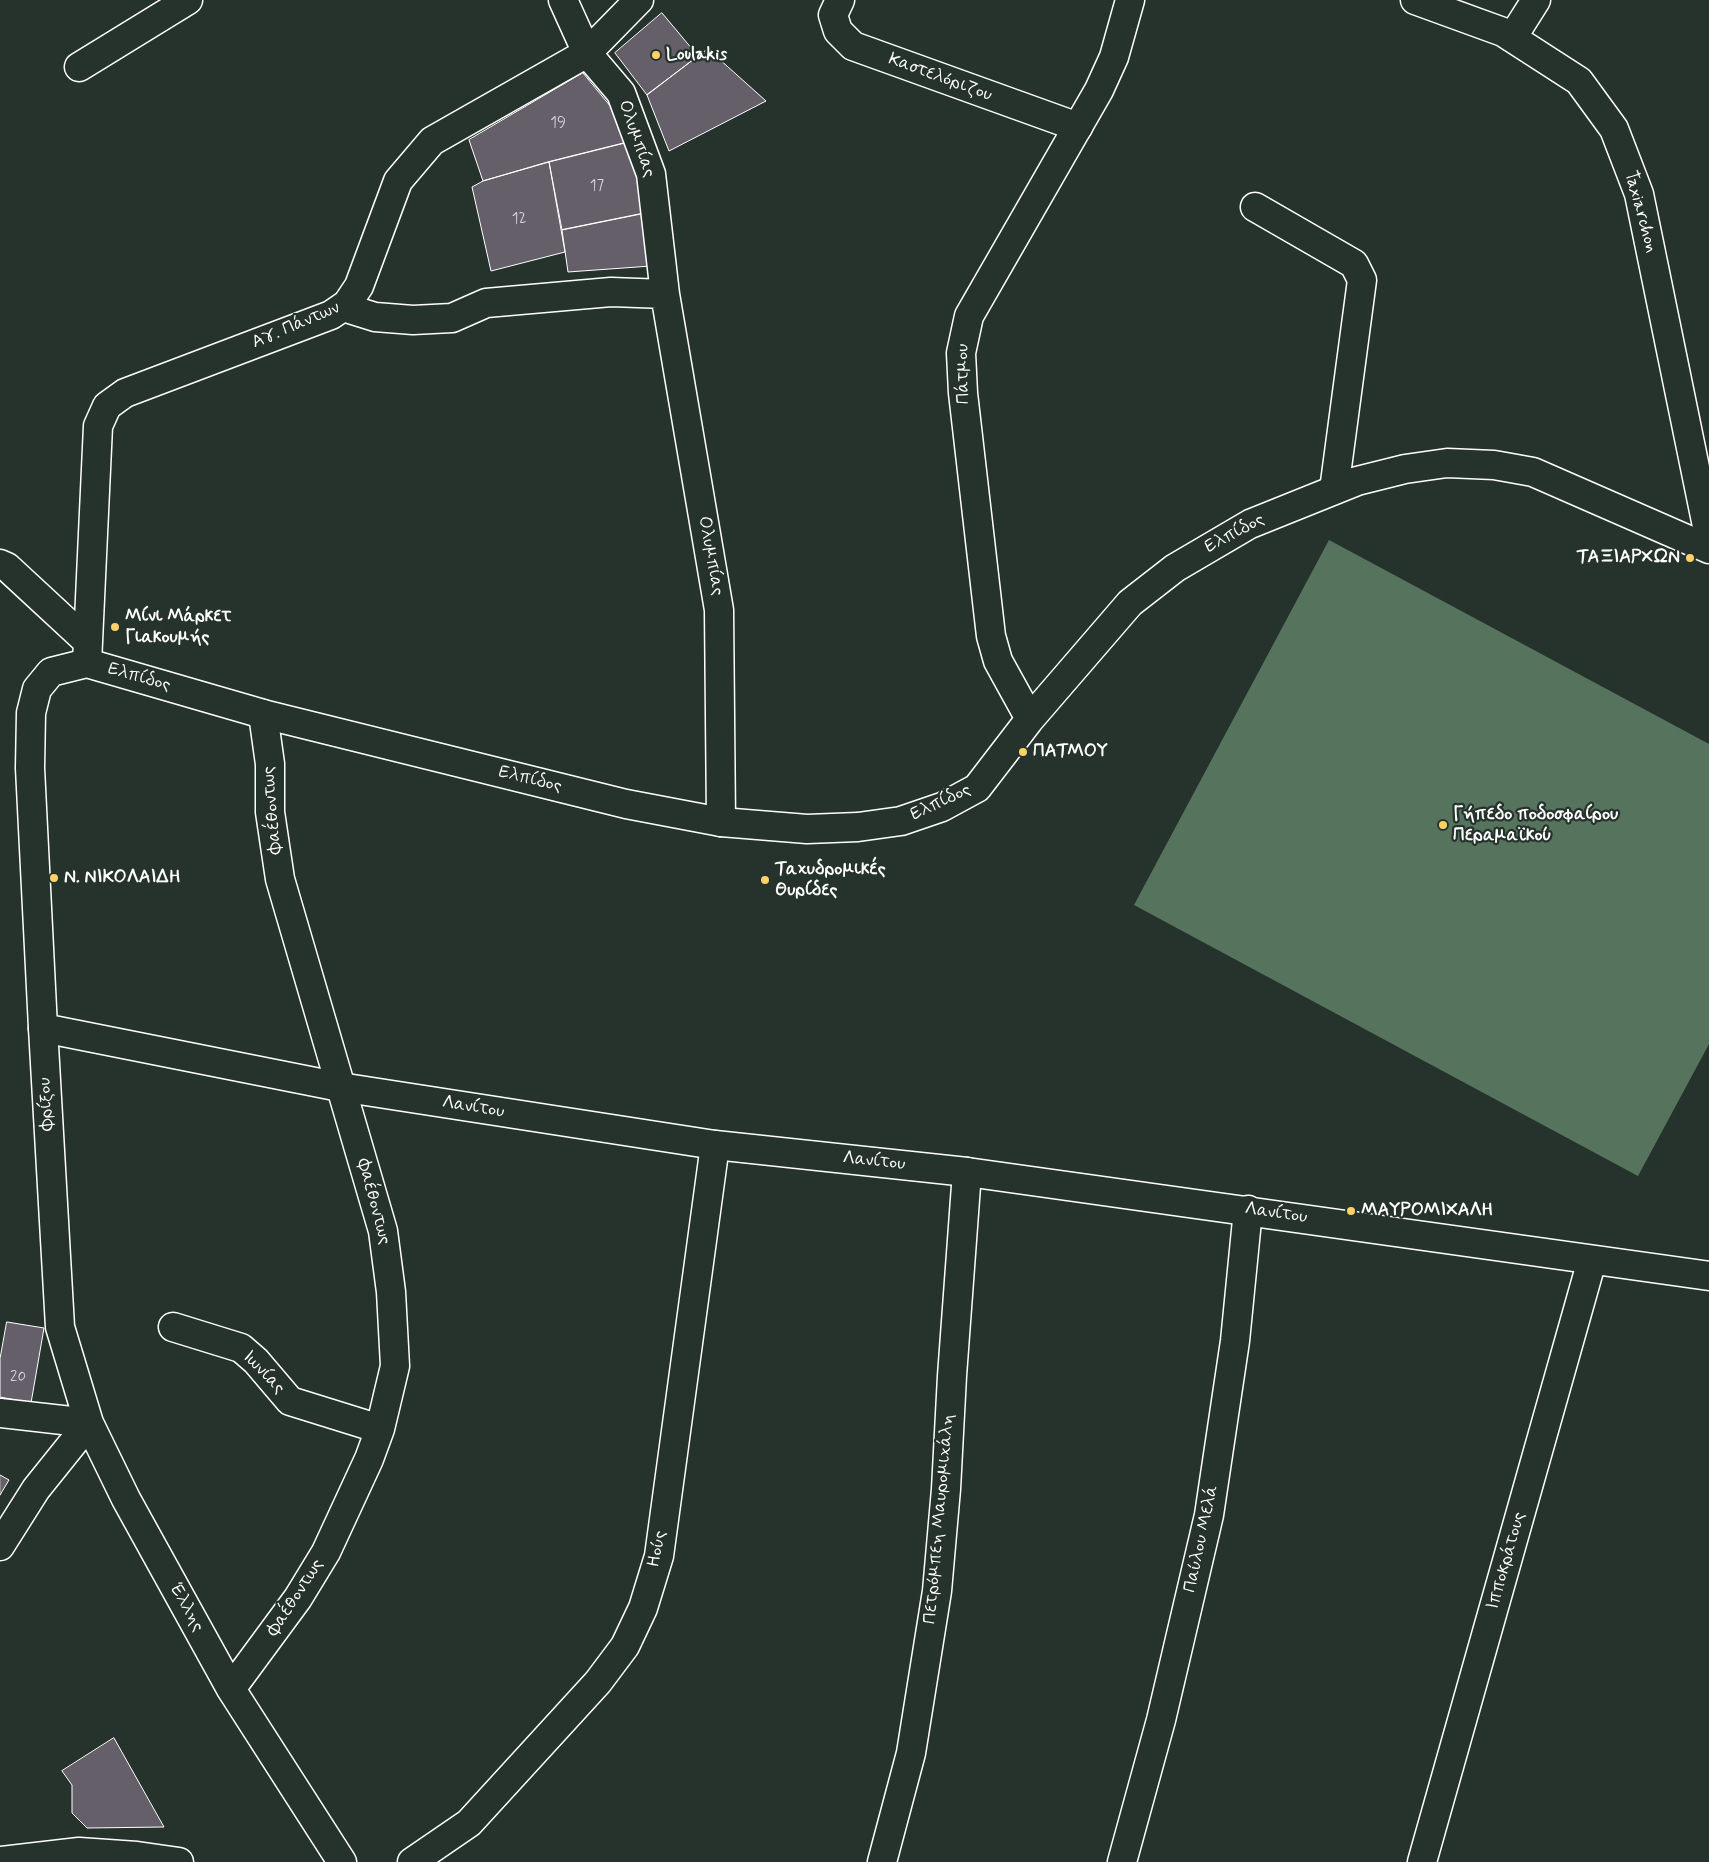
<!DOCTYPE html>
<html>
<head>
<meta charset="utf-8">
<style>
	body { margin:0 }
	canvas { display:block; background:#26332d }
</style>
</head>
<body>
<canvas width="1709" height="1862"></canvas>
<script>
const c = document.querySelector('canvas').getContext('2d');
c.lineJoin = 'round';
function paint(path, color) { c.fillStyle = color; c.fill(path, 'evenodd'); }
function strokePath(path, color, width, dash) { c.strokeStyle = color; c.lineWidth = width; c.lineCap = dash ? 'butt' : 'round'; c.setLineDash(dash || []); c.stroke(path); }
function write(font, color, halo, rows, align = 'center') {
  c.font = font + ' Mynerve,sans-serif'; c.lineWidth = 4.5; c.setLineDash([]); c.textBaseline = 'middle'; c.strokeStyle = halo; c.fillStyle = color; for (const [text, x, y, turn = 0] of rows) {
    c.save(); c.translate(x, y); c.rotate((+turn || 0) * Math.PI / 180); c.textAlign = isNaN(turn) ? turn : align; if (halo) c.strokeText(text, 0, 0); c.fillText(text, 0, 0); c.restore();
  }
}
const green = new Path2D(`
	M1329,540L1709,744V1044L1638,1176L1134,905Z`);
const building = new Path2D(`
	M662,13L698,56L647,95L615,53Z
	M708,49L766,101L669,151L647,95Z
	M583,73L611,107L629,142L549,162L483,181L469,140Z
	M629,142L646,213L562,230L549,162Z
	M549,162L565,252L491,271L472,187L483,181Z
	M646,213L651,266L568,272L562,230Z
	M7,1322L44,1328L31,1403L0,1397V1359Z
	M0,1475L9,1480L0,1495Z
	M114,1738L164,1827L87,1828L72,1813V1785L62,1771Z`);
const minor = new Path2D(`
	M563,0L587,53L621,93L651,174L665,294L719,610L721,822
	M840,0L833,15L838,31L853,46L1078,127
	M1415,0L1503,32L1579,81L1614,129L1639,194L1709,536
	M1512,38L1536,0
	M79,67L188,0
	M1255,207L1354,264L1362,280L1334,490
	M343,307L375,317L413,320L452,318L486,303L611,292L665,294
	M0,564L7,567L88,642
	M87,663L98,426L107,406L125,393L331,315L347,304L359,286L398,181L432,141L587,53L639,0
	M43,1028L60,1327L89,1423L126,1499L231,1689L342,1862
	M173,1327L241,1348L256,1361L290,1401L380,1429
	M0,1413L89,1423
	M0,1546L36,1489L89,1423
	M231,1689L298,1598L326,1552L369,1459L380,1429L395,1366L391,1292L383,1231L280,879L270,812V764L263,714
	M412,1862L469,1823L598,1682L625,1646L643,1608L659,1556L715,1145
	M882,1862L911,1753L937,1591L946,1489L952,1376L967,1172
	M1122,1862L1161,1720L1209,1515L1235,1341L1248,1210
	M1422,1862L1592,1260`);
const tertiary = new Path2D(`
	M1709,549L1533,472L1494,465L1447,463L1405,469L1357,481L1250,524L1175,568L1130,603L1030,719L977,788L942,807L901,821L858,827L807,829L721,822L626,804L263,714L87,663L51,672L37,689L31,713L30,768L43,1028L340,1087L715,1145L967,1172L1709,1276
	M1030,719L998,661L991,636L963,393L961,353L969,316L1099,90L1114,57L1130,0
	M0,1861L79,1852L137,1856L179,1862`);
const markers = [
	[656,55,5,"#ffd166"],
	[1690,558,5,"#ffd166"],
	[115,627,5,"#ffd166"],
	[1023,752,5,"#ffd166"],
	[1443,825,5,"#ffd166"],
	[54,878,5,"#ffd166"],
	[765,880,5,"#ffd166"],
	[1351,1211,5,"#ffd166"]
];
const numberNames = [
	["19",558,124],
	["17",597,187],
	["12",519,220],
	["20",18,1378]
];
const poiNames = [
	["Loulakis",666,55],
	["ΤΑΞΙΑΡΧΩΝ",1680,558,"right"],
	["Μίνι Μάρκετ",125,617],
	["Γιακουμής",125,638],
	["ΠΑΤΜΟΥ",1033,752],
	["Γήπεδο ποδοσφαίρου",1453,815],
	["Περαμαϊκού",1453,836],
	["Ταχυδρομικές",775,870],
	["Θυρίδες",775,891],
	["Ν. ΝΙΚΟΛΑΙΔΗ",64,878],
	["ΜΑΥΡΟΜΙΧΑΛΗ",1361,1211]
];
const streetNames = [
	["Καστελόριζου",940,78,20],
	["Ολυμπίας",636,139,71],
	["Taxiarchon",1640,212,75],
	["Αγ. Πάντων",296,326,-23],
	["Πάτμου",964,374,-91],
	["Ελπίδος",1235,534,-28],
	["Ολυμπίας",710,556,80],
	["Ελπίδος",139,678,16],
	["Ελπίδος",530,780,14],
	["Ελπίδος",941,803,-25],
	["Φαέθοντως",273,810,-95],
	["Φρίξου",47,1104,-93],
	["Λανίτου",473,1108,9],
	["Λανίτου",874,1162,6],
	["Φαέθοντως",373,1202,75],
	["Λανίτου",1276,1214,8],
	["Ιωνίας",263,1373,46],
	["Πετρόμπεη Μαυρομιχάλη",940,1519,-85],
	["Παύλου Μελά",1202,1539,-78],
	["Ηούς",658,1549,-79],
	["Ιπποκράτους",1507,1561,-74],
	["Φαέθοντως",296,1598,-57],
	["Έλλης",186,1608,61]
];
paint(green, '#56745d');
paint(building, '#645f69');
strokePath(building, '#fff', 1);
strokePath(minor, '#fff', 31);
strokePath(tertiary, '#fff', 31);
strokePath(minor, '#26332d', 28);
strokePath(tertiary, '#26332d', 28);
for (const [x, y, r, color] of markers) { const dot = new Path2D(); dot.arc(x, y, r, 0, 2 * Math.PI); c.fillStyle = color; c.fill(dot); strokePath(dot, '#26332d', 2); }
write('15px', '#d8d7da', null, numberNames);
write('bold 18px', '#fff', '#26332d', poiNames, 'left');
write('18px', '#fff', '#26332d', streetNames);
</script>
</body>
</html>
